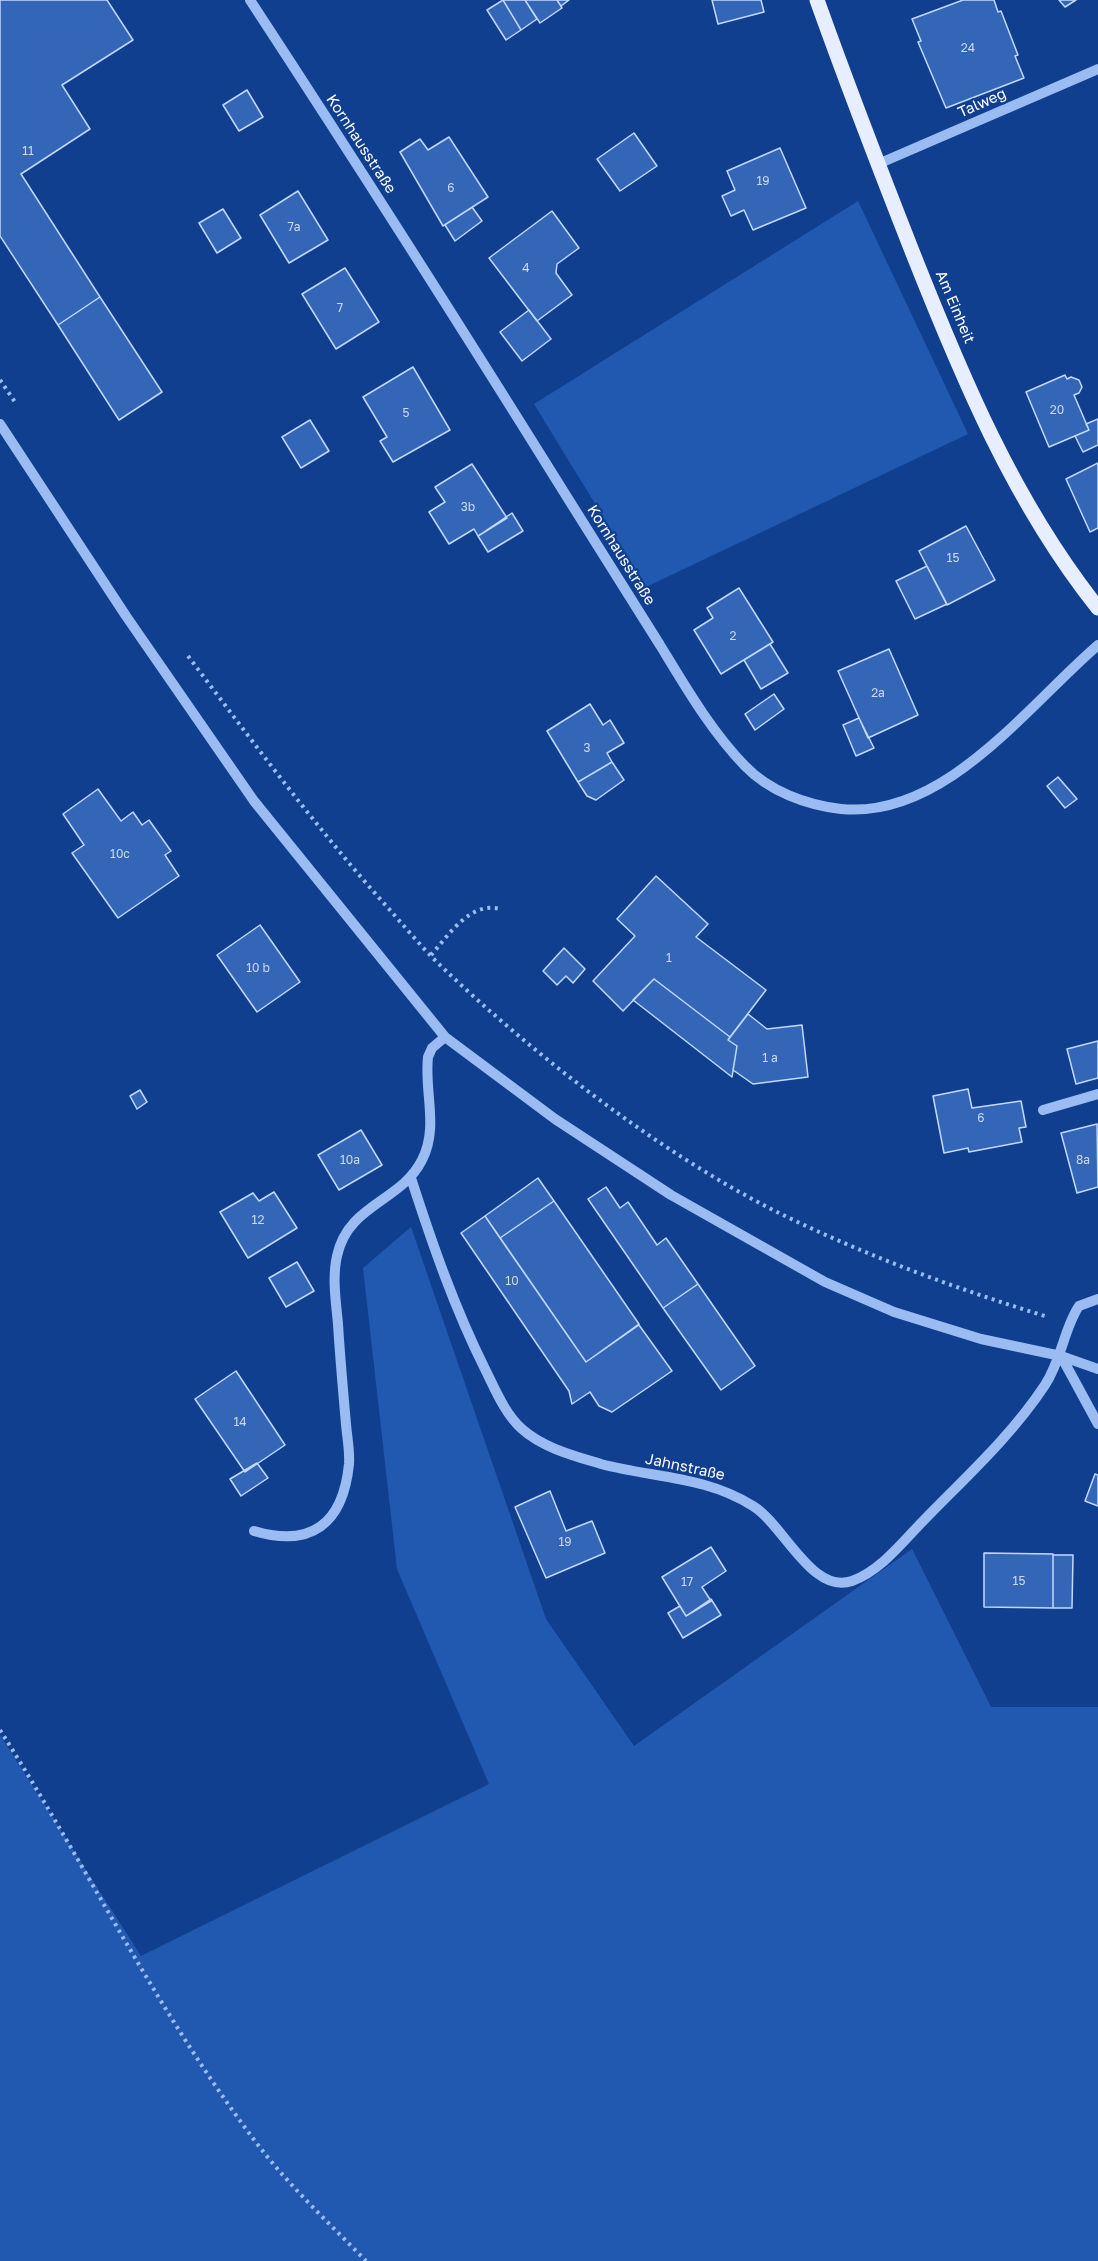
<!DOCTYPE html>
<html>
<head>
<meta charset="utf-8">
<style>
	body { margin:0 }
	canvas { display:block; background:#103f90 }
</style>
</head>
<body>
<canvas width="1098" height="2261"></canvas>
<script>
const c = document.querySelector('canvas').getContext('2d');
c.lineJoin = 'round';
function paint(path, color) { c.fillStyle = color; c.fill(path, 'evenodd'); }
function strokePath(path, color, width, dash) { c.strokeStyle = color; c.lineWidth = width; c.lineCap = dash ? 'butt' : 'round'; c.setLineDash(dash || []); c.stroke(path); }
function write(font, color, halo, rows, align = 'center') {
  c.font = font + ' "Golos Text",sans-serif'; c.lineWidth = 4.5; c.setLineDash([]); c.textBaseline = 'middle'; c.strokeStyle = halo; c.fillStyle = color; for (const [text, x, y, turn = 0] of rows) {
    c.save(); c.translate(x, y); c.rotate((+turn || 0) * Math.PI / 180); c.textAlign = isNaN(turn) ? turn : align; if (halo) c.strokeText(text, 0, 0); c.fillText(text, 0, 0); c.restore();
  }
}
const green = new Path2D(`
	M858,201L968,434L646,587L534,404Z
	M411,1227L546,1619L634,1746L912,1549L991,1707H1098V2261H0V1735L141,1956L489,1784L397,1569L363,1268Z`);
const building = new Path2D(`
	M0,0H107L133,40L62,85L90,129L21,174L100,297L58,325L0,236Z
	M503,0H525L537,19L521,30Z
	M503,0L521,30L506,40L487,10Z
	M525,0H557L562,8L540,23Z
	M557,0H569L561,6Z
	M712,0H761L764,12L718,24Z
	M963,0H994L998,12L1001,11L1018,55L1015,56L1024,78L946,108L918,42L921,41L912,19Z
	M1059,0H1076L1065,7Z
	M247,90L263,117L239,131L223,105Z
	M634,133L657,166L620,191L597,159Z
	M449,137L488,197L443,226L400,152L420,139L428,150Z
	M780,148L806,208L753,230L744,210L731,216L722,196L735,190L727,171Z
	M298,191L328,240L289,263L260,215Z
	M472,207L482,221L455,241L445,225Z
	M223,209L241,238L217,253L199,223Z
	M552,211L579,248L557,264L556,273L572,295L537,321L489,258Z
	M345,268L379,322L336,349L302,294Z
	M100,297L162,392L119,420L58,325Z
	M529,310L551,339L522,361L500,332Z
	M413,367L450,430L393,462L380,441L387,437L363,397Z
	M1065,375L1067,379L1071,377L1079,380L1082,387L1079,393L1074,395L1089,430L1049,447L1026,392Z
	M1098,419V445L1083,452L1075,436L1089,430L1086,424Z
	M310,420L329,451L301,468L282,437Z
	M1098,463V528L1090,532L1066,479Z
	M472,464L507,518L478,536L474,529L449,544L429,512L445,502L435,487Z
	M512,513L523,531L488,552L478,536Z
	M966,526L995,580L947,605L919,551Z
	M927,566L947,604L915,619L896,581Z
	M739,588L773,642L721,674L694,630L713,618L707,608Z
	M770,644L788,673L761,689L744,660Z
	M889,649L918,715L868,738L838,671Z
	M774,694L784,709L755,730L745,714Z
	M590,704L603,725L610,720L624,743L607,753L612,762L578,782L547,731Z
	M859,718L874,748L856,756L843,725Z
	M612,762L624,780L596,800L587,796L578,782Z
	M1058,777L1077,799L1065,808L1047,786Z
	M98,789L121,821L133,812L142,825L149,820L171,851L165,855L179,876L118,918L72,853L84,845L63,814Z
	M656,876L708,924L696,937L766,990L730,1037L654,979L623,1011L593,981L635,936L617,919Z
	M260,925L300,982L257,1012L217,955Z
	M564,948L585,969L573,983L566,976L557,985L543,971Z
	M654,979L730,1037L728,1040L737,1046L732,1077L633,1000Z
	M748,1014L767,1029L802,1025L808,1077L753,1084L733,1070L737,1046L728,1040Z
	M1098,1041V1078L1076,1084L1067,1049Z
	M968,1089L972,1108L1021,1101L1026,1127L1019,1128L1022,1142L969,1152L968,1148L944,1153L933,1096Z
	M140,1090L147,1102L137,1109L130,1096Z
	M1097,1124L1098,1187L1077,1193L1061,1133Z
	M361,1130L382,1165L339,1190L318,1155Z
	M538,1178L554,1201L500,1238L485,1216Z
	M606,1187L620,1208L628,1202L657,1245L666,1238L698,1284L663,1308L588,1199Z
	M274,1192L297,1228L248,1258L220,1212L253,1193L259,1201Z
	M554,1201L639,1324L586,1362L500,1238Z
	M485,1216L586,1362L639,1325L672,1371L612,1412L599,1406L590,1392L572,1404L569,1391L461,1233Z
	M297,1262L314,1291L286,1307L269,1278Z
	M698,1284L755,1366L721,1390L663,1308Z
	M236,1371L285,1445L245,1472L195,1399Z
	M257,1463L268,1478L241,1496L230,1479Z
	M1095,1474L1098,1475V1506L1085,1501Z
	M550,1491L566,1531L592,1521L605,1553L546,1578L515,1507Z
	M711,1547L726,1571L702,1587L711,1601L686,1616L662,1577Z
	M984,1553L1053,1554V1608L984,1607Z
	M1053,1555H1073L1072,1608H1053Z
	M711,1599L721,1615L683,1638L668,1613L680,1606L686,1616Z`);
const path = new Path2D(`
	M0,380L15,402
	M188,656C253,742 317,829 389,909C406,928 423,949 442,967C535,1056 658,1151 773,1210C861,1254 954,1288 1048,1317
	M431,955C449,935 470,901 500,909
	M0,1730C86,1865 156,2009 252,2137C285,2182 327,2221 366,2261`);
const minor = new Path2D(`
	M250,0C358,165 463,330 567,497C598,547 629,596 660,645C685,686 711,731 745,766C769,791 806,805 841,809C945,819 1027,706 1098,645
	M878,164L1098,69
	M0,424L126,616L254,801L445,1037L555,1119L671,1195L825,1282L894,1312L981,1339L1061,1356L1098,1369
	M1043,1110L1098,1094
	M411,1178C432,1243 454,1307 485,1369C495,1389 505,1414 522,1429C543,1448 575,1456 601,1464C654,1478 706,1476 753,1506C784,1525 812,1595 852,1581C882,1570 904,1540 926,1518C967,1476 1012,1435 1045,1385C1062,1359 1064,1328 1079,1306L1098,1299
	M1061,1356L1098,1424
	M254,1531C311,1548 343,1524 349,1464C350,1451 347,1437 346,1424C343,1390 340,1357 338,1324C336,1302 332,1278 337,1256C348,1204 401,1202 422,1160C439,1127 424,1092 428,1057L432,1048L445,1037`);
const major = new Path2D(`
	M817,0C847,84 879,167 912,251C961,375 1014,503 1098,608`);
const numberNames = [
	["24",968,48],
	["11",28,151],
	["19",763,181],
	["6",451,188],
	["7a",294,227],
	["4",526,268],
	["7",340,308],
	["20",1057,410],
	["5",406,413],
	["3b",468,507],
	["15",953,558],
	["2",733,636],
	["2a",878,693],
	["3",587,748],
	["10c",120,854],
	["1",669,958],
	["10 b",258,968],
	["1 a",770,1058],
	["6",981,1118],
	["10a",350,1160],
	["8a",1083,1160],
	["12",258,1220],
	["10",512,1281],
	["14",240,1422],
	["19",565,1542],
	["15",1019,1581],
	["17",687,1582]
];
const streetNames = [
	["Talweg",982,103,-24],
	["Kornhausstraße",361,144,57],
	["Am Einheit",955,307,67],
	["Kornhausstraße",621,555,58],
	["Jahnstraße",685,1467,12]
];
paint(green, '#2158b0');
paint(building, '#3466b8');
strokePath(building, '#c1d9fe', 1.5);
strokePath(path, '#9abcf3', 4, [3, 4.5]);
strokePath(minor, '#9abcf3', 10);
strokePath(major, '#e6eeff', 15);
write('12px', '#ccd9ed', null, numberNames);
write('15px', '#fff', '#103f90', streetNames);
</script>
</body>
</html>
